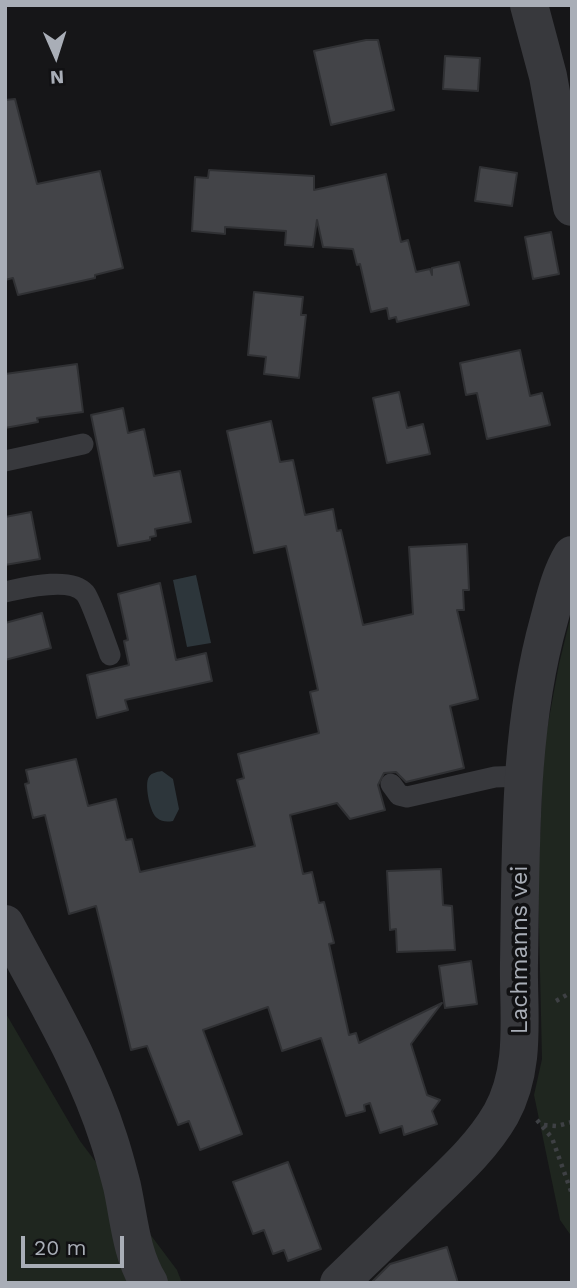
<!DOCTYPE html>
<html>
<head>
<meta charset="utf-8">
<style>
	body { margin:0 }
	#map { position:relative; width:577px; height:1288px; overflow:hidden; background:#161618; font-family:"Work Sans",sans-serif }
	canvas { display:block }
	.frame { position:absolute; inset:0; border:7px solid #a9aeb7; pointer-events:none }
	.north { position:absolute; left:21px; top:21px; width:70px; height:70px; -webkit-text-stroke:5px #111113; paint-order:stroke; rotate:177deg; font-size:19px; font-weight:700; line-height:28px; text-align:center; color:#a9aeb7 }
	.north::after { content:''; display:block; margin:auto; width:24px; height:32px; background:#a9aeb7; clip-path:polygon(50% 0,100% 100%,50% 72%,0 100%) }
	.scale { position:absolute; left:21px; top:1236px; width:103px; height:32px; box-sizing:border-box; border:4px solid #a9aeb7; border-top:0; padding-left:9px; font-size:21px; line-height:24px; white-space:nowrap; color:#a9aeb7; -webkit-text-stroke:5px #111113; paint-order:stroke }
</style>
</head>
<body>
<div id="map">
<canvas width="577" height="1288"></canvas>
<div class="frame"></div>
<div class="north">N</div>
<div class="scale">20 m</div>
</div>
<script>
const c = document.querySelector('canvas').getContext('2d');
c.lineJoin = 'round';
function paint(path, color) { c.fillStyle = color; c.fill(path, 'evenodd'); }
function strokePath(path, color, width, dash) { c.strokeStyle = color; c.lineWidth = width; c.lineCap = dash ? 'butt' : 'round'; c.setLineDash(dash || []); c.stroke(path); }
function write(font, color, halo, rows, align = 'center') {
  c.font = font + ' "Work Sans",sans-serif'; c.lineWidth = 7; c.setLineDash([]); c.textBaseline = 'middle'; c.strokeStyle = halo; c.fillStyle = color; for (const [text, x, y, turn = 0] of rows) {
    c.save(); c.translate(x, y); c.rotate((+turn || 0) * Math.PI / 180); c.textAlign = isNaN(turn) ? turn : align; if (halo) c.strokeText(text, 0, 0); c.fillText(text, 0, 0); c.restore();
  }
}
const green = new Path2D(`
	M572,611V1237L560,1220L534,1095L542,1059L538,883L544,746L559,664Z
	M5,1012L80,1141L177,1270L182,1283H5Z`);
const water = new Path2D(`
	M196,575L211,643L187,647L173,580Z
	M162,771L173,779L179,809L173,821C167,822 162,822 157,818C150,813 145,787 148,779C150,773 156,772 162,771Z`);
const building = new Path2D(`
	M366,40H378L394,110L331,125L314,51Z
	M445,56L480,58L478,91L443,89Z
	M15,99L37,184L100,171L123,268L95,275V278L18,295L13,278L5,280V100Z
	M480,167L517,173L512,206L475,201Z
	M209,170L314,176V190L386,174L401,242L408,240L416,272L430,269L432,275V268L459,262L469,305L397,322L396,317L389,319L387,308L371,312L360,264L357,265L353,249L323,247L317,220L313,247L285,245L286,231L225,227V234L192,231L195,177L208,178Z
	M551,232L559,274L533,279L525,237Z
	M254,292L303,297L301,315H306L299,378L264,374L266,357L248,355Z
	M520,350L530,396L542,393L550,425L487,439L477,393L466,395L460,363Z
	M77,364L83,412L37,418L38,422L5,428V374Z
	M399,392L407,428L423,424L430,454L387,463L373,398Z
	M123,408L128,433L144,429L154,476L180,471L191,522L155,529L156,536L150,537V540L118,546L91,415Z
	M271,421L280,462L293,460L305,515L333,509L337,531L341,530L363,625L413,614L409,547L467,544L469,590H463L464,610H457L478,699L450,706L464,768L406,782L396,772L384,773L378,785L385,810L350,819L337,803L290,815L303,874L312,872L319,903L324,902L334,943L329,944L349,1035L356,1033L359,1043L442,1003L411,1044L427,1095L440,1100L432,1111L437,1124L404,1135L402,1126L380,1133L370,1103L364,1105L365,1111L346,1116L321,1038L282,1051L268,1007L203,1030L242,1134L200,1150L189,1121L178,1125L147,1046L131,1050L96,906L69,914L45,815L33,818L25,784L29,783L26,770L76,759L88,806L116,799L126,840L132,839L140,872L255,846L237,780L244,778L238,754L319,733L310,692L318,690L286,546L254,553L227,431Z
	M31,512L40,559L5,565V517Z
	M160,583L176,660L206,653L212,681L125,700L128,710L97,718L87,675L129,665L124,641L128,640L118,594Z
	M42,613L51,648L5,660V623Z
	M441,869L443,905L452,906L455,950L397,952L396,929L390,930L387,871Z
	M471,961L477,1004L445,1008L439,966Z
	M288,1162L321,1249L288,1261L284,1250L273,1254L264,1230L253,1234L233,1182Z
	M447,1247L458,1283H371L390,1264Z`);
const path = new Path2D(`
	M556,1001L572,992
	M537,1120L552,1138L572,1194
	M544,1125L557,1126L572,1122`);
const service = new Path2D(`
	M5,461L83,444
	M5,592C24,588 70,576 85,593C91,600 106,644 110,655
	M391,784L399,795L407,797L495,777L524,776`);
const minor = new Path2D(`
	M529,5L548,76L572,207
	M5,924C42,994 85,1064 109,1140C114,1155 118,1171 122,1186C129,1218 131,1254 149,1283
	M339,1283C369,1254 398,1226 427,1198C454,1172 482,1147 501,1114C527,1067 518,1014 519,963C521,849 518,731 549,620C555,598 560,575 572,555`);
const streetNames = [
	["Lachmanns vei",520,950,-90]
];
paint(green, '#1f261f');
paint(water, '#2d363b');
paint(building, '#434448');
strokePath(building, '#303134', 2);
strokePath(path, '#3e4044', 4.5, [3.5, 5]);
strokePath(service, '#38393d', 21);
strokePath(minor, '#38393d', 38);
write('23px', '#a9aeb7', '#111113', streetNames);
</script>
</body>
</html>
